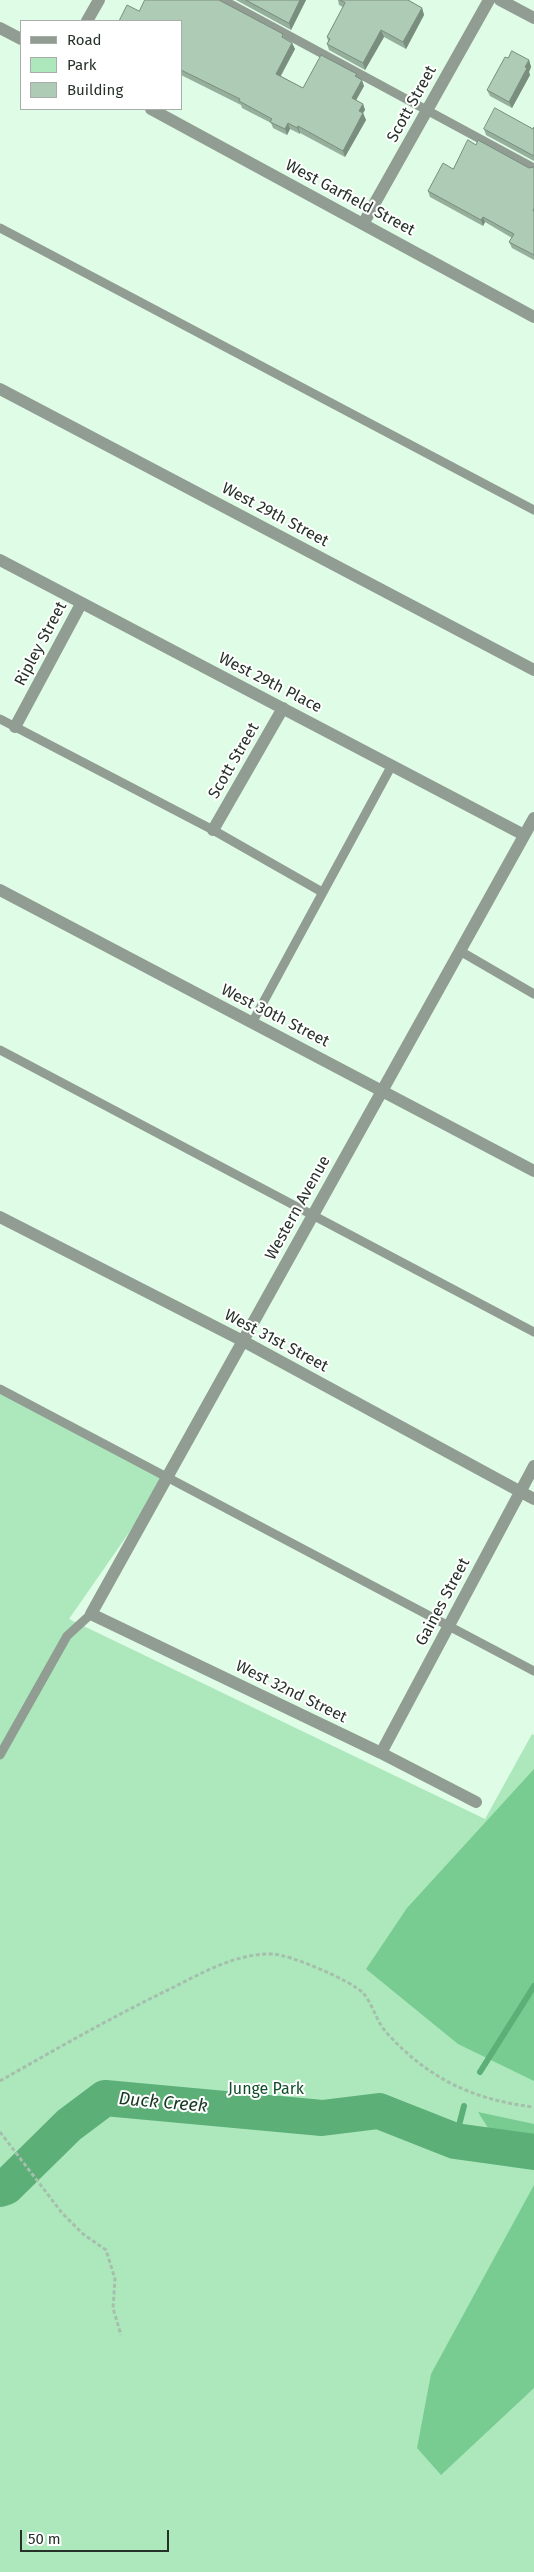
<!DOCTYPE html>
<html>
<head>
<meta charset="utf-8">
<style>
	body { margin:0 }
	#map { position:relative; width:534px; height:2572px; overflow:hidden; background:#dffde6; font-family:"Fira Sans",sans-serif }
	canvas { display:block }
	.legend { position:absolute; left:20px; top:20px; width:162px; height:90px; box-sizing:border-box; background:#fff; border:1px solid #a8ada9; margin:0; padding:6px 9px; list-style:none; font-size:15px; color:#263229 }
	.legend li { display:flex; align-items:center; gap:10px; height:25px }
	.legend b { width:25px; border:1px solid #a8ada9 }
	.scale { position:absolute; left:20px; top:2530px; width:149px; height:22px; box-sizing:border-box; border:2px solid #263229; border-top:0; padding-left:6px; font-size:15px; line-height:18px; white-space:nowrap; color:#263229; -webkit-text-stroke:4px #fff; paint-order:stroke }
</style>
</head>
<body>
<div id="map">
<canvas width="534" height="2572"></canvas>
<ul class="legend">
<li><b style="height:6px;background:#919d93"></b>Road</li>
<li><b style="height:14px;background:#ace8bc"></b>Park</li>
<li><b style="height:14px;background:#aecbb5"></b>Building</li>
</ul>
<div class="scale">50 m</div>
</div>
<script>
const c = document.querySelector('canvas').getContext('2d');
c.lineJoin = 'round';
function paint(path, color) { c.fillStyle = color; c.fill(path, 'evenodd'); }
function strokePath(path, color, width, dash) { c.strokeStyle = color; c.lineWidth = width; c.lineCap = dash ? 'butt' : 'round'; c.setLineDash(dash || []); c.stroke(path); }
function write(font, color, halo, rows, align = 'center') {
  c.font = font + ' "Fira Sans",sans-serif'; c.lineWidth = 4; c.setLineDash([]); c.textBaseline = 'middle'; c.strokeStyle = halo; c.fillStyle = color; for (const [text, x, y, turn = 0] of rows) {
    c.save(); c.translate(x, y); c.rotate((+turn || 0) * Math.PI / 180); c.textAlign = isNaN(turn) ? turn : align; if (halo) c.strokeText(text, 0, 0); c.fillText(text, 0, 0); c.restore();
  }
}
const green = new Path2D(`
	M0,1392L167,1478L69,1619L485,1819L532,1734L534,1735V2572H0Z`);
const forest = new Path2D(`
	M534,1769V2081L458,2044L366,1969L407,1908Z
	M478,2112L534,2124V2141L488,2128Z
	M534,2185V2388L441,2475L417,2448L431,2374Z`);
const stream = new Path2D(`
	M480,2072L534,1986
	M455,2141L464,2106`);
const river = new Path2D(`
	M0,2189L6,2187L69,2125L105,2098L322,2118L379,2111L455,2141L534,2152`);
const path = new Path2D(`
	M0,2081C56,2049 112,2017 170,1989C202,1973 236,1953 273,1954C291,1955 350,1980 363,1993C373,2004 376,2021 386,2032C427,2078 473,2100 534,2107
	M0,2132L62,2213L83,2234L106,2250L115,2279L113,2308L121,2335`);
const service = new Path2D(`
	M223,0L534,168
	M0,228L534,510
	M0,719L213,830L322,892
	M460,951L534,994
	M252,1023L392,765
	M0,1050L534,1332
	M0,1389L534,1671
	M0,1755L67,1636L91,1614`);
const minor = new Path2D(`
	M500,0L534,18
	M87,21L99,0
	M0,28L21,39
	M151,109L534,317
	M363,224L489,0
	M0,389L534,670
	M0,560L524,835
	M15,727L81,604
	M213,830L283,708
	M0,890L534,1171
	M0,1217L243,1341L534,1499
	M381,1753L534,1466
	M476,1802L381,1753L91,1614L534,818`);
const wall = new Path2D(`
	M236,0H306L291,30Z
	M338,0H408L422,8L424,15L406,49L384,37L365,70L329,50L327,44L328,41L327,37L343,7L339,5Z
	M139,11L283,34L285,39L292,43L295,49L281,76L303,88L358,78L364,86L356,100L363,104L365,110L363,113L366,120L345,157L300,133V134L290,129L287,135L273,128L271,123L242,108L241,105L181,75V21Z
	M508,58L529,60L531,67L529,72L530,75L512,108L490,96L487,90Z
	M534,127V161L486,135L484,129H533Z
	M476,145L529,168L534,167V260L512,248L509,242L512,238L485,222L483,226L430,197L428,191L453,169Z`);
const shadedWall = new Path2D(`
	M300,0H306L291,30L289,23Z
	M422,8L424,15L406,49L403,42Z
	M381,30L384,37L365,70L363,63Z
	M292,43L295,49L278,80L276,74Z
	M529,60L531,67L529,72L530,75L512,108L509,102Z
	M362,80L364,86L354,104L352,98Z
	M363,104L365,110L363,113L366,120L345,157L343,151L359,111Z
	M288,123L290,129L287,135L285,129Z
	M298,126L300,133V134L297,128Z
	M483,217L485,222L483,226L481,220Z`);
const building = new Path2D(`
	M145,0H219L283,34L282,37L292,43L276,74L303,88L321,55L357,74L355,76L362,80L352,98L363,104L359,111L363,113L343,151L298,126L297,128L288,123L285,129L270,122L272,119L239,101L240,99L181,70V21H119L127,5L139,11Z
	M246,0H300L289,23Z
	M340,0H408L422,8L403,42L381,30L363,63L327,44L330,39L327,37L345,3Z
	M512,51L529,60L525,67L527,68L509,102L487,90L505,57L508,58Z
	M495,108L533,129L534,127V156L484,129Z
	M468,140L476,145L478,140L529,168L534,167V208L533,211H534V255L509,242L514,234L483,217L481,220L428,191L443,163L453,169Z`);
const streetNames = [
	["Scott Street",412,104,-61],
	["West Garfield Street",350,198,28],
	["West 29th Street",275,515,28],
	["Ripley Street",41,644,-62],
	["West 29th Place",270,683,27],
	["Scott Street",234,761,-60],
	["West 30th Street",275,1016,27],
	["Western Avenue",298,1208,-61],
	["West 31st Street",276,1341,28],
	["Gaines Street",443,1602,-62],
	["West 32nd Street",291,1692,26]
];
const parkNames = [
	["Junge Park",266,2090]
];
const waterNames = [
	["Duck Creek",163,2103,5]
];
paint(green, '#ace8bc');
paint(forest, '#78cc91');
strokePath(stream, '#5caf77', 6);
strokePath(river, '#5caf77', 36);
strokePath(path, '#a6beac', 3, [4, 2.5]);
strokePath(service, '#919d93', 9);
strokePath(minor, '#919d93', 12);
paint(wall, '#96af9c');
paint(shadedWall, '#7a8e7f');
paint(building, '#aecbb5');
strokePath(building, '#7a8e7f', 1);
write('16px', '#263229', '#fff', streetNames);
write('16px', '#0f4e29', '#fff', parkNames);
write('italic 18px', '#173a23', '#fff', waterNames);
</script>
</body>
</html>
